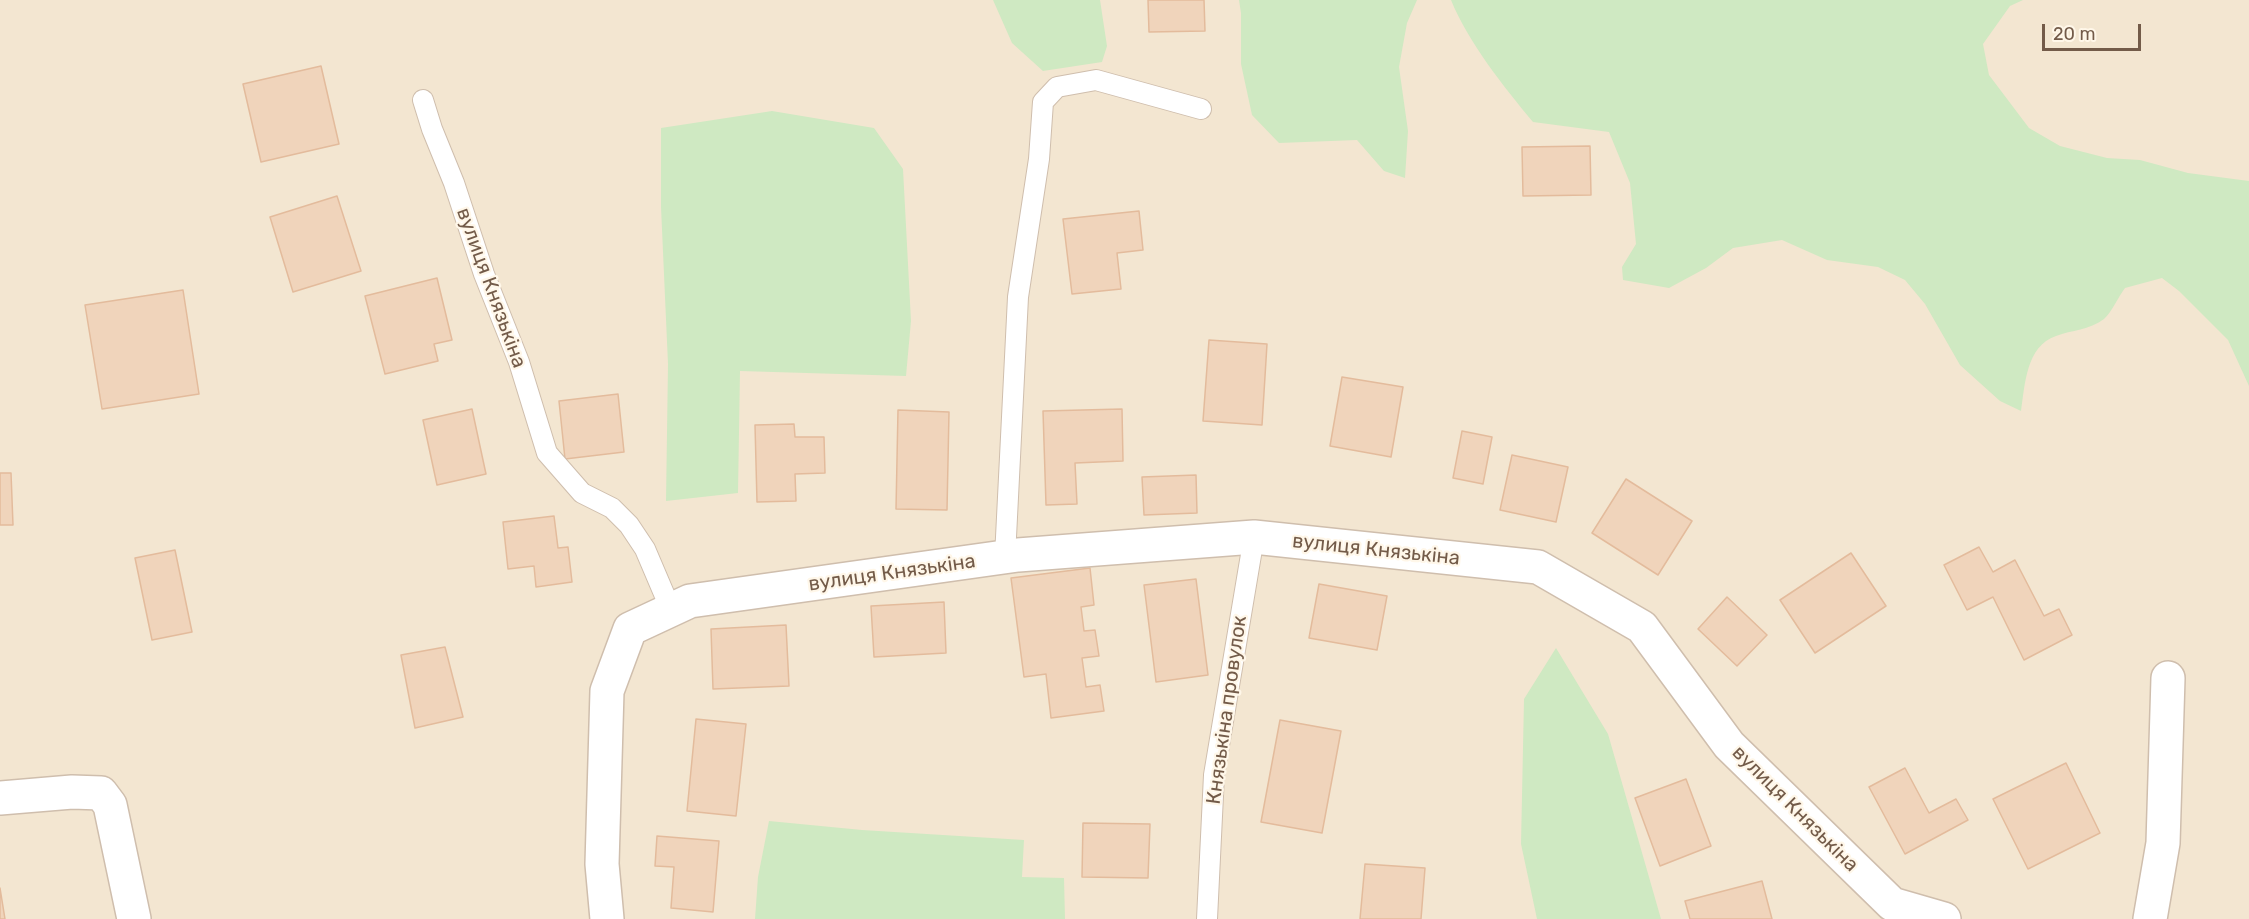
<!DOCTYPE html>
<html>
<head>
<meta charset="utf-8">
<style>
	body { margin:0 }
	#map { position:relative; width:2249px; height:919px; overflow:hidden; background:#fcf4e3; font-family:Rubik,sans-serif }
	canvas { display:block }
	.scale { position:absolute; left:2042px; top:24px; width:99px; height:27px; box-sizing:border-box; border:3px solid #735b49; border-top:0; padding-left:8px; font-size:18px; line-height:21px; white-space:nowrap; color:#735b49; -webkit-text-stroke:4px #fff7e9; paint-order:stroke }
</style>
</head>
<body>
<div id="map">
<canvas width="2249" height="919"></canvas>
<div class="scale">20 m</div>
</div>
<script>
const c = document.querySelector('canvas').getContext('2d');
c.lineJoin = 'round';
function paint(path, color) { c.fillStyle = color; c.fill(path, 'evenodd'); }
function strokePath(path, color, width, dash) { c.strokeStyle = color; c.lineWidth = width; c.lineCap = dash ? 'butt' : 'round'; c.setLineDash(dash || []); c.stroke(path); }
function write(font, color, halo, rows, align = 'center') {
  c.font = font + ' Rubik,sans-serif'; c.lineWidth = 4.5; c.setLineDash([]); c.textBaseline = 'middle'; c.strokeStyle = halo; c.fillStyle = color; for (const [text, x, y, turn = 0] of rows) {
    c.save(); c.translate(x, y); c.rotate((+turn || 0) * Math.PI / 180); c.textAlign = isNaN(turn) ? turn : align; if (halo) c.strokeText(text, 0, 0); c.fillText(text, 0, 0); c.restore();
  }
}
const residential = new Path2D(`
	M0,0H2249V919H0Z`);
const green = new Path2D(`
	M993,0H1100L1107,46L1102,62L1043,71L1012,43Z
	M1239,0H1417L1407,23L1399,67L1408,131L1405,178L1384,171L1357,140L1279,143L1252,115L1241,64V13Z
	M1451,0H2023L2010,6L1983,44L1989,75L2029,128L2060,146L2107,158L2140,160L2188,173L2249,181V386L2228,340L2179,291L2162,278L2125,288C2118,297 2112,312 2104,319C2089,330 2072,330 2056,336C2026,346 2025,385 2021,411L2000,401L1960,365L1925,304L1905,280L1878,267L1827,260L1782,240L1733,248L1706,268L1669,288L1623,280L1622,267L1636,244L1630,183L1609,132L1533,122C1504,87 1468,42 1451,0Z
	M772,111L874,128L903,169L911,321L906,376L740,371L738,493L666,501L668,364L661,207V128Z
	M1556,648L1608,734L1661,919H1537L1521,844L1524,699Z
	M769,821L862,830L1024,840L1022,877L1064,878L1065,919H755L758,877Z`);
const building = new Path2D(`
	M1148,0H1204L1205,31L1149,32Z
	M321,66L339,144L261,162L243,84Z
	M1590,146L1591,195L1523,196L1522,147Z
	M337,196L361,271L293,292L270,217Z
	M1139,211L1143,250L1117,253L1121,289L1072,294L1063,219Z
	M437,278L452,340L434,344L438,361L385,374L365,296Z
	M183,290L199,394L102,409L85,305Z
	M1209,340L1267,344L1262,425L1203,421Z
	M1342,377L1403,387L1391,457L1330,446Z
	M618,394L624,452L565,459L559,401Z
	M472,409L486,474L437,485L423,420Z
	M1122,409L1123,461L1075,463L1077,504L1046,505L1043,411Z
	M898,410L949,412L947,510L896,509Z
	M794,424L795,437H824L825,473L795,474L796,501L757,502L755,425Z
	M1462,431L1492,437L1483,484L1453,478Z
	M1512,455L1568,467L1556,522L1500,510Z
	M0,473H11L13,525H0Z
	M1196,475L1197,513L1144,515L1142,477Z
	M1626,479L1692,521L1658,575L1592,533Z
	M554,516L558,548L568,547L572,582L536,587L534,566L508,569L503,522Z
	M1979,547L1993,572L2015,560L2044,616L2059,609L2072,635L2024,660L1993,597L1967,610L1944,565Z
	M175,550L192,632L152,640L135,558Z
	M1851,553L1886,606L1815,653L1780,600Z
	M1090,568L1094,605L1081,607L1084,631L1095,630L1099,656L1082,658L1086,687L1100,685L1104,711L1051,718L1046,674L1024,677L1011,578Z
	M1196,579L1208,675L1156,682L1144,585Z
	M1319,584L1387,596L1377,650L1309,638Z
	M1727,597L1767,635L1737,666L1698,629Z
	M944,602L946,653L874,657L871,606Z
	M786,625L789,686L713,689L711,629Z
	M445,647L463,717L415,728L401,655Z
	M696,719L746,724L736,816L687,811Z
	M1280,720L1341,731L1322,833L1261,822Z
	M2066,763L2100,833L2028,869L1993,799Z
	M1905,768L1929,813L1956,799L1968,820L1905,854L1869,787Z
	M1686,779L1711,846L1660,866L1635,798Z
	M1083,823L1150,824L1148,878L1082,877Z
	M657,836L719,841L713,912L671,908L674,867L655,866Z
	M1365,864L1425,868L1421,919H1360Z
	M1762,881L1772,919H1690L1685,901Z
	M0,888L5,919H0Z`);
const lane = new Path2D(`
	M423,100L432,129L454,183L484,274L519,362L547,453L582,493L612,508L629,525L645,549L671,610
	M1005,557L1018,297L1039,159L1043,102L1057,87L1096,80L1201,109
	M1207,919L1214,775L1254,537`);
const street = new Path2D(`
	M0,798L72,792L101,793L110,805L134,919
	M607,919L602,864L607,691L630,629L690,601L1018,555L1254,537L1538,567L1642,627L1729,745L1892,904L1944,919
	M2150,919L2163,843L2168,678`);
const streetNames = [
	["вулиця Князькіна",491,288,70],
	["вулиця Князькіна",1376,550,6],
	["вулиця Князькіна",892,573,-8],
	["Князькіна провулок",1227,710,-82],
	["вулиця Князькіна",1795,809,45]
];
paint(residential, '#f3e6d1');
paint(green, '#cfe9c2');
paint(building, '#f0d4bb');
strokePath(building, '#e3bb9c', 1.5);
strokePath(lane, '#cfbead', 22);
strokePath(street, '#cfbead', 36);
strokePath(lane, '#fff', 20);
strokePath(street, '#fff', 33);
write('20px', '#735b49', '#fff7e9', streetNames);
</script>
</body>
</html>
